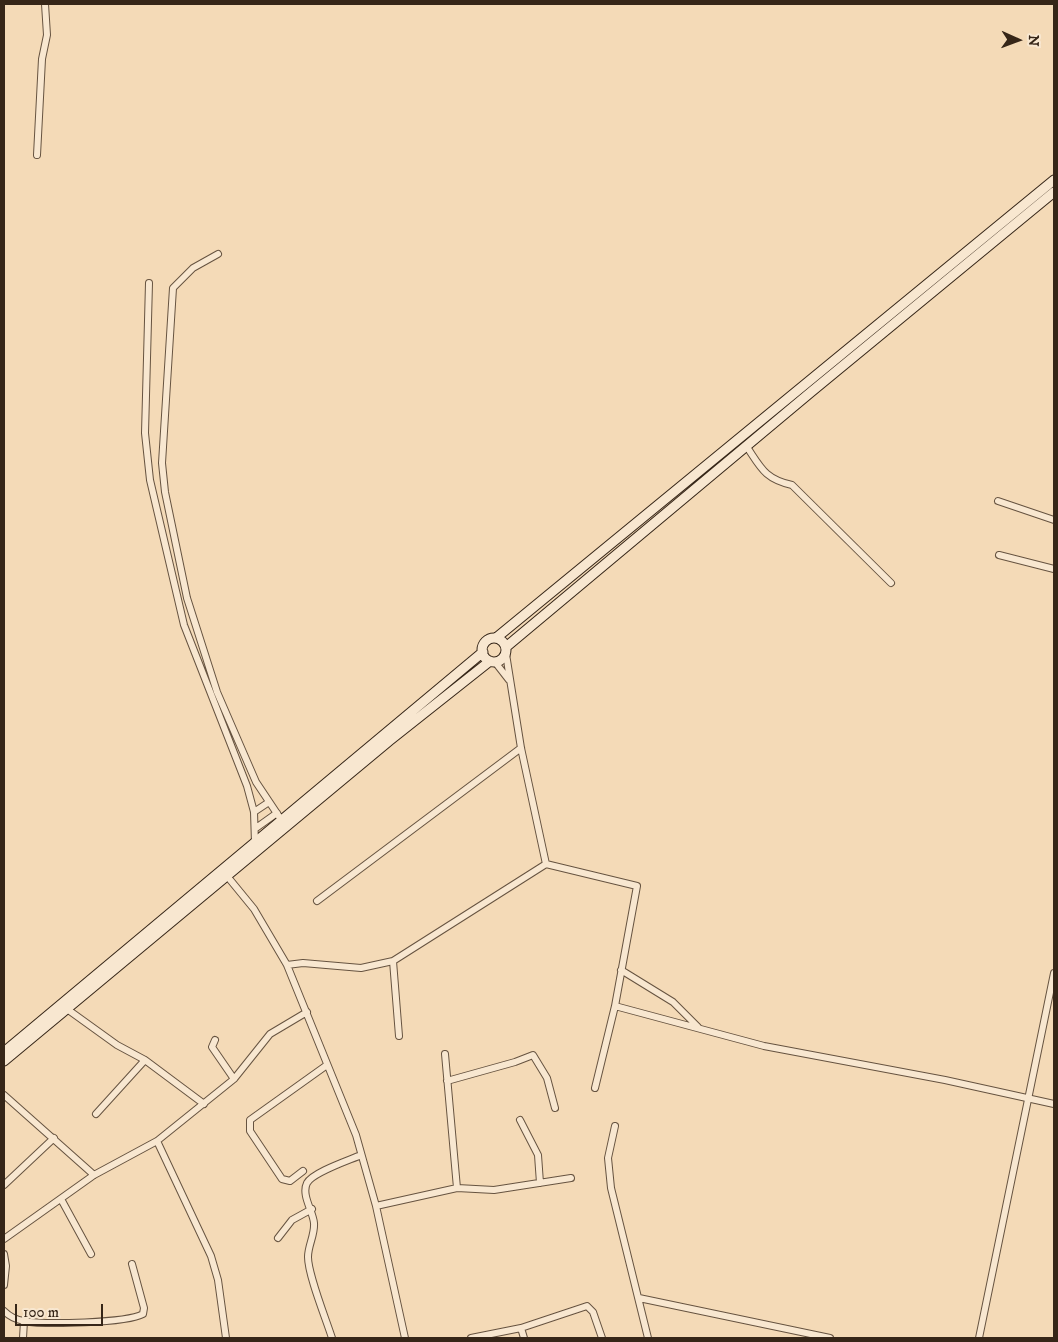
<!DOCTYPE html>
<html>
<head>
<meta charset="utf-8">
<style>
	body { margin:0 }
	#map { position:relative; width:1058px; height:1342px; overflow:hidden; background:#f4dab7; font-family:"IM FELL DW Pica",serif }
	canvas { display:block }
	.frame { position:absolute; inset:0; border:5px solid #362618; pointer-events:none }
	.north { position:absolute; left:993px; top:15px; width:50px; height:50px; -webkit-text-stroke:4px #f8e7d0; paint-order:stroke; rotate:92deg; font-size:14px; font-weight:700; line-height:20px; text-align:center; color:#362618 }
	.north::after { content:''; display:block; margin:auto; width:18px; height:22px; background:#362618; clip-path:polygon(50% 0,100% 100%,50% 72%,0 100%) }
	.scale { position:absolute; left:15px; top:1304px; width:88px; height:22px; box-sizing:border-box; border:2px solid #362618; border-top:0; padding-left:6px; font-size:15px; line-height:18px; white-space:nowrap; color:#362618; -webkit-text-stroke:4px #f8e7d0; paint-order:stroke }
</style>
</head>
<body>
<div id="map">
<canvas width="1058" height="1342"></canvas>
<div class="frame"></div>
<div class="north">N</div>
<div class="scale">100 m</div>
</div>
<script>
const c = document.querySelector('canvas').getContext('2d');
c.lineJoin = 'round';
function strokePath(path, color, width, dash) { c.strokeStyle = color; c.lineWidth = width; c.lineCap = dash ? 'butt' : 'round'; c.setLineDash(dash || []); c.stroke(path); }
const street = new Path2D(`
	M37,155L42,59L47,35L45,4
	M218,254L193,268L173,288L162,463L165,492L187,598L217,692L256,782L282,821
	M149,283L145,433L150,480L184,625L247,786L254,812L255,843
	M747,447C761,468 765,479 792,485L891,583
	M998,501L1054,520
	M999,555L1054,569
	M506,654L521,748L546,864L637,886L615,1006L764,1046L945,1080L1054,1104
	M495,662L509,680
	M254,812L269,802
	M256,828L277,813
	M227,876L254,909L287,965L356,1135L376,1206L405,1338
	M317,901L521,748
	M393,961L399,1036
	M287,965L303,963L361,968L393,961L546,864
	M621,970L673,1002L698,1027
	M67,1009L117,1045L145,1060L204,1104
	M215,1040L212,1047L234,1079
	M445,1054L457,1188
	M447,1081L515,1062L533,1055L547,1078L555,1108
	M595,1088L615,1006
	M4,1095L94,1175
	M96,1114L145,1060
	M520,1120L538,1155L540,1183
	M615,1126L608,1158L611,1188L648,1338
	M157,1141L211,1256L218,1280L226,1338
	M303,1171L290,1181L282,1179L250,1131V1120L327,1065
	M4,1185L54,1138
	M61,1199L91,1254
	M376,1206L457,1188L494,1190L571,1178
	M278,1238L292,1220L312,1209
	M4,1239L94,1175L157,1141L234,1079L270,1034L307,1012
	M4,1254L6,1266L4,1285
	M639,1298L830,1338
	M4,1311C9,1316 17,1320 24,1321C44,1325 127,1323 143,1314L144,1308L132,1264
	M521,1328L587,1306L593,1312L602,1338
	M23,1338L24,1321
	M332,1338C326,1319 308,1275 308,1257C308,1245 315,1235 314,1223C313,1211 301,1195 307,1183C313,1172 350,1160 361,1155
	M471,1338L521,1328L524,1338
	M979,1338L1054,973`);
const secondary = new Path2D(`
	M482 650a12 12 0 1 1 24 0a12 12 0 1 1-24 0Z
	M496,638L1054,180
	M506,647L811,392L1054,192
	M4,1052L483,652
	M4,1061L389,741L490,661`);
strokePath(street, '#665340', 8);
strokePath(secondary, '#362618', 11);
strokePath(street, '#f8e7d0', 6);
strokePath(secondary, '#f8e7d0', 9);
</script>
</body>
</html>
